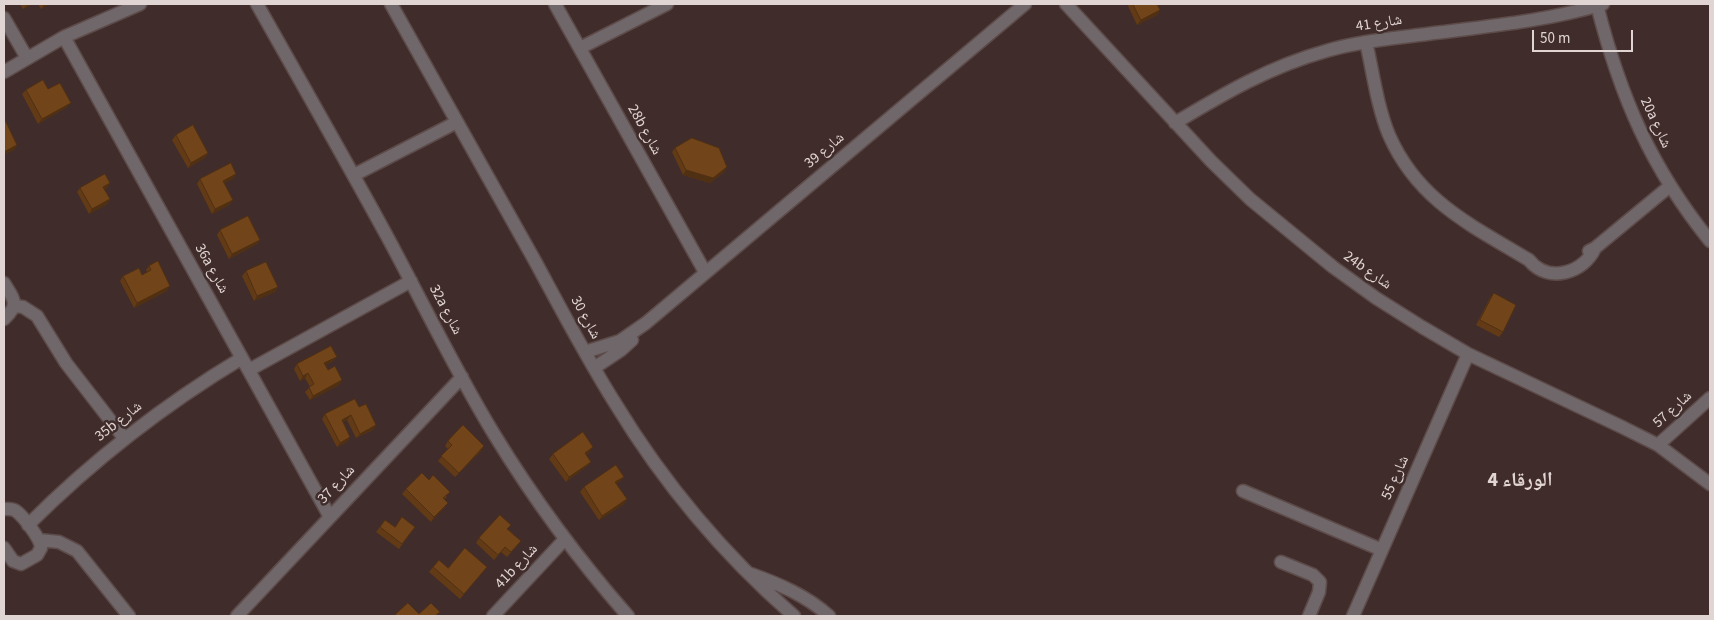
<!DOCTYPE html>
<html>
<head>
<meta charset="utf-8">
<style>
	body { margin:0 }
	#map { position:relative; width:1714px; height:620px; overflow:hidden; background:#402d2b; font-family:"Source Sans 3",sans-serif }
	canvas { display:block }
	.frame { position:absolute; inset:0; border:5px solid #e1d5d3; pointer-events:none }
	.scale { position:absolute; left:1532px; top:30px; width:101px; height:22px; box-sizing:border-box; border:2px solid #e1d5d3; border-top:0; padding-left:6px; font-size:15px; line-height:18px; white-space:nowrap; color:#e1d5d3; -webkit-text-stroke:4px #402d2b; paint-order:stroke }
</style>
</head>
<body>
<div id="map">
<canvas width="1714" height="620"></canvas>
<div class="frame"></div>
<div class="scale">50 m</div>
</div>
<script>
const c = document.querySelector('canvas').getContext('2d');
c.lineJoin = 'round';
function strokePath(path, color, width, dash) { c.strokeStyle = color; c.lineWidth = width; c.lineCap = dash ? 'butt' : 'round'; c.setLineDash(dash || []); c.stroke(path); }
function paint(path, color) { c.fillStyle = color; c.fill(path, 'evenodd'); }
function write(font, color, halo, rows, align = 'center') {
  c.font = font + ' "Source Sans 3","Noto Naskh Arabic",sans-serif'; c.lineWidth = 5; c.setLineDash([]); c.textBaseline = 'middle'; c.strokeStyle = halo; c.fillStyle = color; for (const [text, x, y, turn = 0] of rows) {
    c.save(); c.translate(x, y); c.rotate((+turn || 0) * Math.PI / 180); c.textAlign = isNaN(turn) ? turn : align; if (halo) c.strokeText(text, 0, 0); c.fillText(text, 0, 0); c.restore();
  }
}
const minor = new Path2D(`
	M257,4C301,82 345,159 388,238C423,303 455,370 494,434C533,498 578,559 628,616
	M391,4C439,90 487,176 535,261C561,309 586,357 615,403C663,482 724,555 794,616
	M555,4L705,272
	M1066,4L1211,161L1250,199L1333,267L1376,298L1422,327L1468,354L1622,427L1658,445L1710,484
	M1597,5C1620,96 1651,168 1710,241
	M4,18L27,58
	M64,37L330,517
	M1366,42C1373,72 1377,106 1389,135C1418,201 1471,225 1529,260C1548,284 1584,273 1595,248
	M580,48L667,4
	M4,72L64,37L140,4
	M1175,123C1225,93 1269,67 1326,51C1356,42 1388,39 1419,35C1480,27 1544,22 1603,4
	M354,175L457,122
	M1589,251L1595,248L1670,186
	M4,283C14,300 20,304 4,319
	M15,306L23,307L37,316L66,363L124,438
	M585,352L620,341L646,323L1025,4
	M594,368L621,350L632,340
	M249,370L411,281
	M1658,445L1710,398
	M1243,491L1382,550
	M4,509C8,509 12,508 16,511C23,516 41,539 41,548L37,555L21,564L13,561L4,548
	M28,525C93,460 162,406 242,358
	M39,540L59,542L77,551L129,616
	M1281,562L1313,575L1320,582L1319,592L1309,616
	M751,574C779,584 807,596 829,616
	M237,616L462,377
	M493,616L565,539
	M1353,616L1468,354`);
const wall = new Path2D(`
	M20,4H33L23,9Z
	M38,4H49L41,9Z
	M1129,4H1157L1160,10L1157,15L1137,25L1128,6Z
	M48,89L67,107L38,124L22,94L26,90Z
	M176,135L208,153L205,158L188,168L172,140Z
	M675,148L727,167L724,172L710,183L683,175L672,152Z
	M236,174L233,179L224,183L233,200L229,205L212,214L197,184L200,179Z
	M110,183L107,188L104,189L110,199L107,204L89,214L77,192L80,188Z
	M220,230L260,240L257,244L229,259L217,235Z
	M149,266L167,291L134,308L120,281L123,276L142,275L147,272L146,270Z
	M246,271L275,292L254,301L242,276Z
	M1494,293L1503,332L1499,337L1476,325L1490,298Z
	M333,361L326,365L328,370L342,380L339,385L310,400L305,392L310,387L305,378L300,381L294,369L297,364Z
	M359,407L376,425L373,430L356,438L347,420L343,422L350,437L347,442L337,447L322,419L325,414Z
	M448,441L481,451L455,477L438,461L448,449L445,446Z
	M590,452L586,455L591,462L587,466L566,482L549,459L553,454Z
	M624,477L620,481L616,484L624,504L599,520L580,492L584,487Z
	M429,480L447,497L444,499L445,507L431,522L402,494L406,489Z
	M385,520L395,527H415L399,549L376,532Z
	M508,529L521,541L507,557L501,552L494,560L476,543L479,538Z
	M433,567L448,568L487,567L460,599L429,572Z`);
const shadedWall = new Path2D(`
	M28,4H33L23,9Z
	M46,4H49L41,9L44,5Z
	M1160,10L1157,15L1137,25L1141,20Z
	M71,103L67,107L38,124L42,119Z
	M17,145L14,150L4,155V152Z
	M208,153L205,158L188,168L191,163Z
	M727,167L724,172L710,183L683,175L686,170Z
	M236,174L233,179L220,185L223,181Z
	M110,183L107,188L100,192L103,187Z
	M110,199L107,204L89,214L92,209Z
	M233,200L229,205L212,214L215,209Z
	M260,240L257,244L229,259L232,254Z
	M170,286L167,291L134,308L137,303Z
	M278,287L275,292L254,301L257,296Z
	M337,357L333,361L321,368L324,363Z
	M308,373L305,378L300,381L303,376Z
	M342,380L339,385L310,400L313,396Z
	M351,415L347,420L338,425L342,420Z
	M376,425L373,430L356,438L360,434Z
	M350,437L347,442L337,447L340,443Z
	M484,446L481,451L455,477L459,473Z
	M593,447L590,452L581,458L585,453Z
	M591,462L587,466L566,482L569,477Z
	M624,477L620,481L612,487L615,482Z
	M627,499L624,504L599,520L602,516Z
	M448,503L445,507L431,522L434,517Z`);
const building = new Path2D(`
	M1133,4H1157L1160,10L1141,20Z
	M43,80L48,89L60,83L71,103L42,119L26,90Z
	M4,118L17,145L4,152Z
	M193,125L208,153L191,163L176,135Z
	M692,138L719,148L727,167L713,178L686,170L675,148Z
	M231,163L236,174L223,181L233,200L215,209L200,179Z
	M105,174L110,183L103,187L110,199L92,209L80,188Z
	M248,216L260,240L232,254L220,230Z
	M158,261L170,286L137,303L123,276L139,268L142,275L151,270L149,266Z
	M266,262L278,287L257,296L246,271Z
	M1494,293L1516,305L1503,332L1480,320Z
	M331,346L337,357L324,363L328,370L335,366L342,380L313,396L309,387L314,384L308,373L303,376L297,364Z
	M355,399L359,407L366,404L376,425L360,434L351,415L342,420L350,437L340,443L325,414Z
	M463,425L484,446L459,473L441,456L452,445L448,441Z
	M583,432L593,447L585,453L591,462L569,477L553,454Z
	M616,465L624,477L615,482L627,499L602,516L584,487Z
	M422,473L429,480L433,475L450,492L443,498L448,503L434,517L406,489Z
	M500,515L511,525L507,529L521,541L511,552L505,547L498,555L479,538Z
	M402,517L415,527L402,544L380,527L385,520L395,527Z
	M465,548L487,567L464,594L433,567L439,560L448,568Z
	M408,603L419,614L431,603L440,612L435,616H394Z`);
const streetNames = [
	["شارع 41",1379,24,-9],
	["20a شارع",1655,123,65],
	["28b شارع",644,130,61],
	["شارع 39",825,151,-40],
	["36a شارع",211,269,61],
	["24b شارع",1367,271,35],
	["32a شارع",445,310,62],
	["شارع 30",585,318,61],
	["شارع 57",1673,410,-42],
	["35b شارع",119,422,-38],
	["شارع 55",1396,478,-66],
	["شارع 37",337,485,-47],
	["41b شارع",517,567,-47]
];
const districtNames = [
	["الورقاء 4",1520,482]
];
strokePath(minor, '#5d4b49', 15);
strokePath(minor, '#70676b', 12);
paint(wall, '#623a16');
paint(shadedWall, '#503012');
paint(building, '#72441a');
strokePath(building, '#503012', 1);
write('15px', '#e1d5d3', '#402d2b', streetNames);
write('bold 20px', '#e1d5d3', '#402d2b', districtNames);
</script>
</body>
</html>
